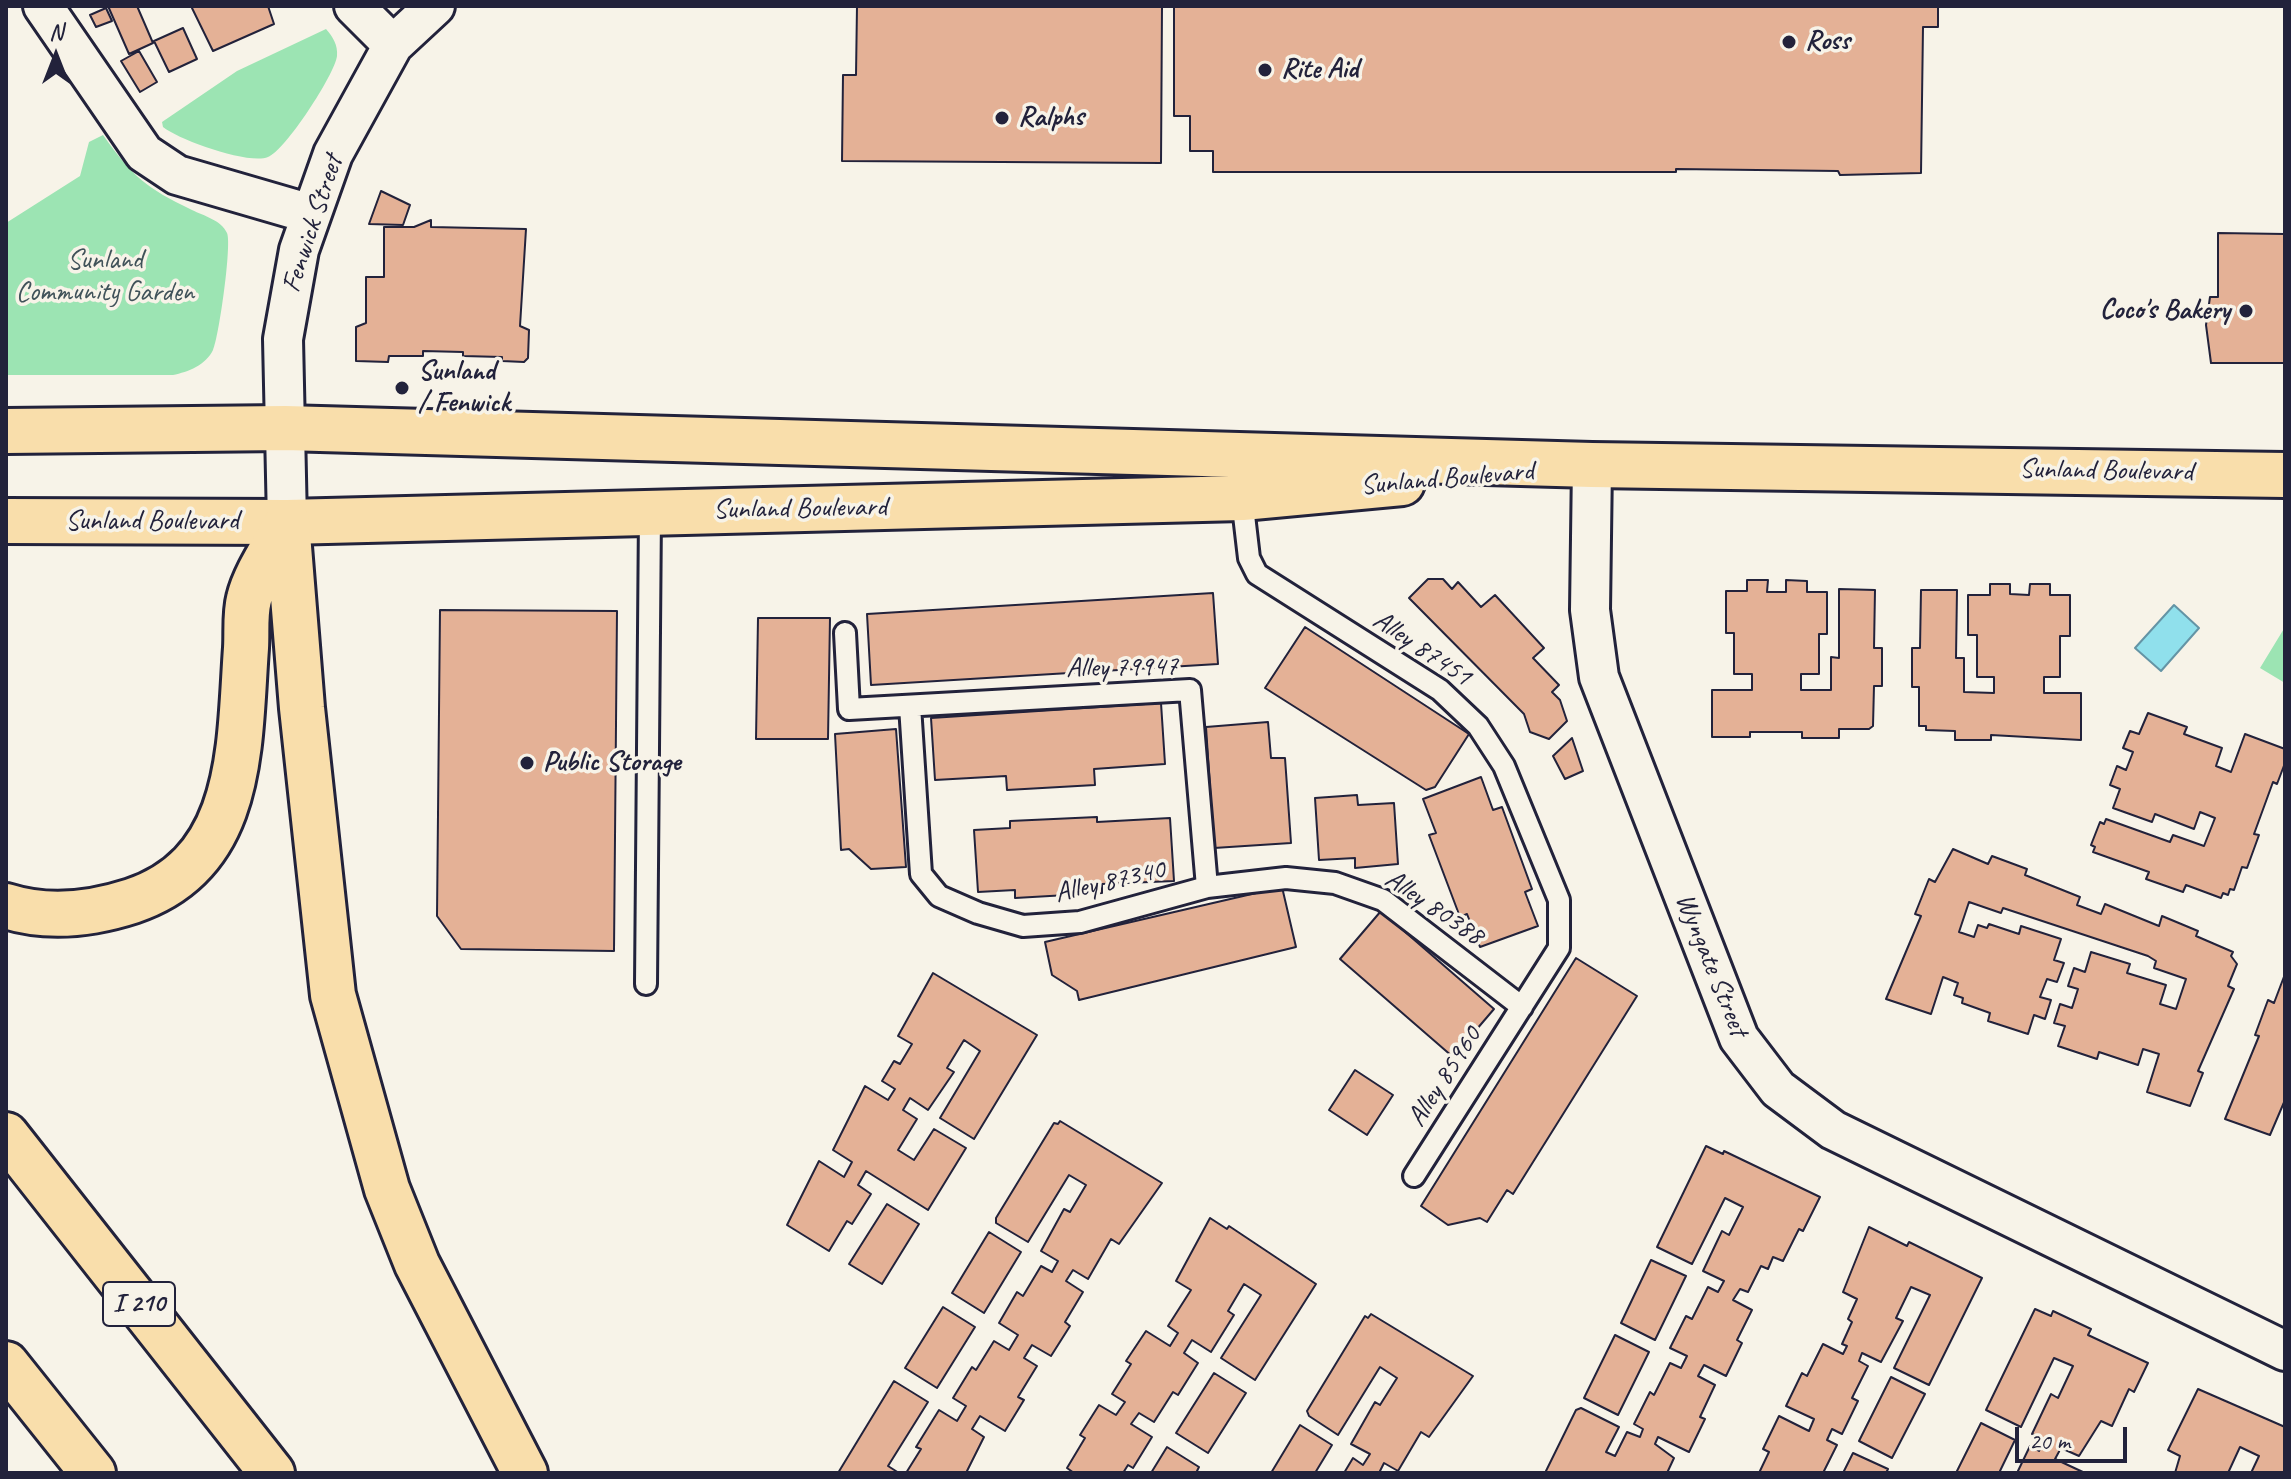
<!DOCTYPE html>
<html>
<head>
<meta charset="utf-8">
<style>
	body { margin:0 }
	#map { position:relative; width:2291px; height:1479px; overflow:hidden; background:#f7f3e8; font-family:Caveat,sans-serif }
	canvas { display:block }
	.frame { position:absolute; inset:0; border:8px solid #22223b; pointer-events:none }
	.north { position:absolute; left:16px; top:16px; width:80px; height:80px; -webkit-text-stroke:6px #f7f3e8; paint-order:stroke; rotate:0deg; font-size:22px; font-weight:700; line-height:32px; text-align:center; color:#22223b }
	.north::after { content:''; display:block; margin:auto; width:28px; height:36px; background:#22223b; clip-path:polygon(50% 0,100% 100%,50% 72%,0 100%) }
	.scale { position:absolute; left:2015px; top:1427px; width:112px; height:36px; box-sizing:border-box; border:4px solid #22223b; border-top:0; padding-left:10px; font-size:24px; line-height:28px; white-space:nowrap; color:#22223b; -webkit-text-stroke:6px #f7f3e8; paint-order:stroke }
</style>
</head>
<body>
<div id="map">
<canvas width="2291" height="1479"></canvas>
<div class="frame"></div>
<div class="north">N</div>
<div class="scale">20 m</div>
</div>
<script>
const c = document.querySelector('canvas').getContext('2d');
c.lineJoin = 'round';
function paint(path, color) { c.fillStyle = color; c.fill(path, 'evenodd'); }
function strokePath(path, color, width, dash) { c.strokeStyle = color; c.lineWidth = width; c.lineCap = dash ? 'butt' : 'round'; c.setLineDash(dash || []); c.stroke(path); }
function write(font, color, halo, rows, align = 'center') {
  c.font = font + ' Caveat,sans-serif'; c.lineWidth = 7; c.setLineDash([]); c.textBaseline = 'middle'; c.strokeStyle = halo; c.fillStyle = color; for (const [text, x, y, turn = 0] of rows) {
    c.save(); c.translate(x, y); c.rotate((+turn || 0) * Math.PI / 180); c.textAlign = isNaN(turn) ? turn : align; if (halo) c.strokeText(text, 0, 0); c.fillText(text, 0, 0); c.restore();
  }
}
const green = new Path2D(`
	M326,29C333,37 338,45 337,56C335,74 285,151 268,157C249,165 179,140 163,127L162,122L237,71Z
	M103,135C134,178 145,187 192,210C204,216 221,220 227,233C232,244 219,337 213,350C206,365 188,372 173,375H6V223L80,176L89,142Z
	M2285,627V683L2260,668Z`);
const water = new Path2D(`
	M2174,605L2199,628L2161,671L2135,648Z`);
const building = new Path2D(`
	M108,6H137L153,43L129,54Z
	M191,6H268L274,24L213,51Z
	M857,6H1162L1161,163L842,161L843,75H856Z
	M1174,6H1938V27H1923L1921,173L1840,175L1838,171L1676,169V172H1213V151H1190V116H1174Z
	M106,8L112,21L96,27L90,15Z
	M183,28L197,59L169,72L154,41Z
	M139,51L157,82L140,92L121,61Z
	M381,191L410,205L403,225L369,224Z
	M431,220V227L526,229L520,326L529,330L528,358L524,362L502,361V357L463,356V352L423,351V356H389L388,362L356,361V327L366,323V277H384V227H414Z
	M2218,233L2285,234V363H2211L2206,325L2210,297H2218Z
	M1428,579H1443L1452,589L1458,582L1481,607L1495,595L1544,648L1533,658L1559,685L1552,692L1560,700L1567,721L1549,739L1530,732L1524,714L1409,598Z
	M1747,580H1768L1767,592H1786V580L1807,581V592H1827V634H1819V674H1801V690H1831V657L1839,658V589L1875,590L1874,648H1882V686H1874L1873,726L1869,729H1839V738H1802V732H1750V737H1712V690H1752V674H1734V633H1726V591H1747Z
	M1990,584H2010V594L2029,595L2030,584H2050V595H2070V636H2060V677H2044V693H2081V740L1991,735V740H1955V731L1926,730V726H1919V687H1912V648H1920L1921,590H1957L1956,658H1964V692L1994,693V677H1977V635H1968V595H1990Z
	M1213,593L1218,664L871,685L867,614Z
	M440,610L617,611L614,951L461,949L437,916Z
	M758,618H830L828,739H756Z
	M1305,627L1469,734L1435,787L1426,790L1265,688Z
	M1161,703L1165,764L1094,769L1095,785L1007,790L1006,776L935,780L931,718Z
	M2148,713L2187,727L2184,734L2222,748L2216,766L2231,772L2245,734L2285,749V763L2277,784L2273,782L2254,834L2259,835L2247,868L2242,867L2234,890L2230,889L2228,895L2223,893L2221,898L2186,885L2183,892L2146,879L2149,872L2093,852L2095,847L2091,845L2100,822L2104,824L2106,819L2170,842L2173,835L2204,846L2215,818L2200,812L2194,829L2155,814L2152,822L2113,808L2120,789L2110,785L2117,766L2126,770L2133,752L2123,748L2130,731L2139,734Z
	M1268,722L1271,758H1285L1291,843L1214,848L1206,727Z
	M896,729L906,867L871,869L849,849L841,850L835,734Z
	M1572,738L1583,771L1565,779L1553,756Z
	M1481,777L1493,810L1502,807L1532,889L1525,892L1538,926L1480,947L1467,914L1460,917L1429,835L1436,833L1423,799Z
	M1357,795L1358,805L1394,803L1398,864L1355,868V858L1319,860L1315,798Z
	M1097,817V822L1170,818L1174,881L1102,884V893L1015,898V890L978,892L974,830L1010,828V821Z
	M1953,849L1988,864L1992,856L2027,869L2025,875L2080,897L2077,905L2101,914L2105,904L2159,926L2162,916L2198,931L2196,936L2233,952L2231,956L2237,964L2228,986L2234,989L2198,1071L2203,1073L2190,1106L2147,1092L2159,1054L2143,1049L2138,1065L2099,1052L2097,1059L2058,1046L2065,1026L2054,1023L2060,1004L2072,1008L2078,989L2068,986L2074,968L2085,972L2091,952L2130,964L2127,973L2166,985L2160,1004L2176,1009L2186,979L2154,968L2156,961L2148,956L2003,908L2001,913L1969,902L1959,932L1974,937L1978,925L1987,928L1989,924L2019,934L2021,926L2061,939L2054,960L2064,963L2057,982L2047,979L2040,997L2051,1000L2045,1019L2034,1015L2028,1034L1988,1021L1990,1013L1962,1003L1963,998L1954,995L1958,983L1943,977L1931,1014L1886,999L1921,916L1915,914L1929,879L1935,882Z
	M1282,887L1296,947L1079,1000L1077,991L1052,975L1045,942Z
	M1381,911L1494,1009L1453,1057L1340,959Z
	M1576,958L1637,996L1513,1194L1507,1190L1487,1222L1480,1218L1448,1225L1421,1206Z
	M933,973L1037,1035L974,1139L940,1118L980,1051L964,1040L947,1068L954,1072L928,1110L910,1098L903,1110L917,1119L898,1150L914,1160L934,1129L966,1148L928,1210L866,1171L858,1185L871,1194L852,1224L847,1221L829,1251L787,1225L819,1161L844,1177L852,1162L833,1150L865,1086L888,1100L895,1089L882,1081L894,1061L900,1064L912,1044L898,1036Z
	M2285,974V1100L2270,1135L2225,1119L2259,1036L2255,1035L2268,1000L2274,1003Z
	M1355,1070L1393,1095L1367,1135L1329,1110Z
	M1060,1121L1162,1183L1119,1244L1111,1239L1088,1279L1073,1270L1066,1281L1083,1292L1065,1322L1070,1326L1051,1356L1032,1345L1024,1358L1037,1366L1018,1397L1024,1400L1005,1431L980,1416L972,1429L984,1437L966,1473H906L921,1449L916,1447L939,1410L957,1421L966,1406L953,1398L972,1367L976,1370L994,1341L1009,1350L1018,1335L999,1323L1017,1292L1023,1296L1041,1266L1052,1272L1058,1261L1041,1251L1064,1209L1070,1212L1086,1185L1069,1175L1028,1242L996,1223V1218L1054,1123L1058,1124Z
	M1706,1146L1723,1154L1724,1151L1820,1197L1803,1231L1799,1229L1783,1261L1773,1257L1768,1269L1761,1266L1748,1292L1740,1289L1733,1300L1752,1310L1737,1340L1742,1343L1726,1376L1704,1365L1698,1376L1715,1385L1700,1417L1705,1419L1689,1452L1658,1437L1655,1444L1674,1458L1667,1473H1545L1576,1410L1581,1408L1619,1427L1606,1452L1615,1456L1627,1432L1640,1437L1643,1429L1634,1424L1650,1392L1654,1395L1670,1363L1681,1368L1687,1356L1670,1348L1686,1316L1692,1319L1708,1287L1718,1292L1724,1281L1703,1271L1722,1231L1729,1235L1743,1207L1725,1198L1692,1264L1657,1247Z
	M887,1204L919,1224L882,1284L849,1264Z
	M1210,1218L1227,1229L1229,1226L1316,1284L1255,1380L1221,1358L1261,1295L1244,1284L1228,1311L1234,1315L1211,1352L1192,1340L1184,1353L1198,1363L1178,1395L1173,1392L1154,1422L1139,1413L1131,1424L1152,1437L1133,1468L1128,1465L1123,1473H1074L1067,1468L1085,1438L1080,1435L1099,1405L1116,1415L1125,1402L1112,1394L1131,1364L1126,1361L1146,1331L1170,1346L1178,1333L1168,1326L1191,1290L1176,1281Z
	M1869,1227L1907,1246L1909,1242L1982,1278L1929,1385L1894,1368L1930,1295L1911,1287L1896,1318L1903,1321L1881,1362L1862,1353L1859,1361L1868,1366L1852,1398L1858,1401L1842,1434L1832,1429L1827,1440L1837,1445L1823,1473H1759L1769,1452L1763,1449L1779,1416L1809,1431L1814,1419L1786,1406L1802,1373L1807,1376L1823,1344L1843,1354L1847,1346L1842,1344L1852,1322L1848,1319L1857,1299L1843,1292Z
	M989,1232L1021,1252L984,1313L952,1293Z
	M1651,1260L1686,1276L1655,1340L1621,1323Z
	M943,1307L975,1327L937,1388L905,1368Z
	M2035,1309L2051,1316L2053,1311L2091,1329L2088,1335L2148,1363L2134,1392L2129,1389L2112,1426L2101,1421L2079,1456L2061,1448L2055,1459L2085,1473H2017L2030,1446L2039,1451L2045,1440L2032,1434L2051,1394L2058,1398L2073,1366L2054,1358L2021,1427L1986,1410Z
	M1371,1314L1473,1376L1429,1437L1421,1432L1398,1471L1384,1463L1379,1473H1344L1353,1458L1363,1465L1370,1454L1351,1444L1375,1402L1380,1405L1397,1378L1380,1367L1338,1435L1309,1416L1307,1411L1365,1316L1368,1318Z
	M1615,1335L1649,1352L1618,1415L1584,1398Z
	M1214,1373L1246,1393L1208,1453L1176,1433Z
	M1891,1377L1925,1394L1892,1458L1859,1441Z
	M894,1381L928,1402L888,1466L899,1473H838Z
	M2198,1389L2285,1427V1473H2251L2259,1456L2240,1447L2228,1473H2175L2180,1456L2168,1450Z
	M1981,1423L2015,1440L1999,1473H1956Z
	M1300,1425L1332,1445L1315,1473H1271Z
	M1167,1447L1199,1467L1196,1473H1151Z
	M1853,1453L1888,1469L1886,1473H1843Z`);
const service = new Path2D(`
	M1242,498L1249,558L1257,574L1440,690L1478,726L1504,766L1559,900V948L1414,1176
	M845,633L849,709L1190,690L1207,887
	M910,706L921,874L939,896L978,913L1023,926L1080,922L1207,887L1286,878L1335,883L1383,900L1522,1007
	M646,984L650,513`);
const minor = new Path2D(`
	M43,6L144,153L177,175L311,214
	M354,6L393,45
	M1592,465L1590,610L1599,677L1739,1038L1778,1089L1833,1130L2285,1351
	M287,522L283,339L299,250L333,154L393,45L435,6`);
const primary = new Path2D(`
	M6,431L285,428L1592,465L2285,475
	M6,521L287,522L1242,498L1402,483`);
const motorway = new Path2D(`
	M287,522L302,708L333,995L387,1189L417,1264L525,1473
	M6,906C47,919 92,914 132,901C245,863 239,745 246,648C247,632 245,614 249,599C255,574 275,546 287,523
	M6,1135L272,1473
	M6,1364L93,1473`);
const markers = [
	[1789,42,8,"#22223b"],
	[1265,70,8,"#22223b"],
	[1002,118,8,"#22223b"],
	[2246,311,8,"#22223b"],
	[402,388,8,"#22223b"],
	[527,763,8,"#22223b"]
];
const shields = [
	[139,1304,72]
];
const shieldNames = [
	["I 210",139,1304]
];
const poiNames = [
	["Ross",1805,42],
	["Rite Aid",1281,70],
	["Ralphs",1018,118],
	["Coco's Bakery",2230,311,"right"],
	["Sunland",418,372],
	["/ Fenwick",418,404],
	["Public Storage",543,763]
];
const streetNames = [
	["Fenwick Street",313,224,-72],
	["Sunland Boulevard",2106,471,1],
	["Sunland Boulevard",1447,479,-5],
	["Sunland Boulevard",800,509,-1],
	["Sunland Boulevard",152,522],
	["Alley 87451",1422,649,34],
	["Alley 79947",1122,668,-1],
	["Alley 87340",1110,882,-13],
	["Alley 80388",1434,908,34],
	["Wyngate Street",1711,965,68],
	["Alley 85960",1445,1077,-57]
];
const parkNames = [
	["Sunland",105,261],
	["Community Garden",105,293]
];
paint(green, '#9ce4b3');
paint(water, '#90e0ec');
strokePath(water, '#6494a5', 2);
paint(building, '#e4b196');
strokePath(building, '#22223b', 2);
strokePath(service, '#22223b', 26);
strokePath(minor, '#22223b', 44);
strokePath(primary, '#22223b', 50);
strokePath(motorway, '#22223b', 50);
strokePath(service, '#f7f3e8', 20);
strokePath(minor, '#f7f3e8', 38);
strokePath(primary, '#f9deab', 44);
strokePath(motorway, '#f9deab', 44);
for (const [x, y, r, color] of markers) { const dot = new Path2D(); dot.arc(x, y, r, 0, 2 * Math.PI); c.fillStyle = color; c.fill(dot); strokePath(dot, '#f7f3e8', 3); }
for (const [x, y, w] of shields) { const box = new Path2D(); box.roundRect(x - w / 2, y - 22, w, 44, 6); c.fillStyle = '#f7f3e8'; c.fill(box); strokePath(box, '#22223b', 2); }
write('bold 26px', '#22223b', null, shieldNames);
write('bold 28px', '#22223b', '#f7f3e8', poiNames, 'left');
write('28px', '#22223b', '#f7f3e8', streetNames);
write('28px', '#405259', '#f7f3e8', parkNames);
</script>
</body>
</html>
